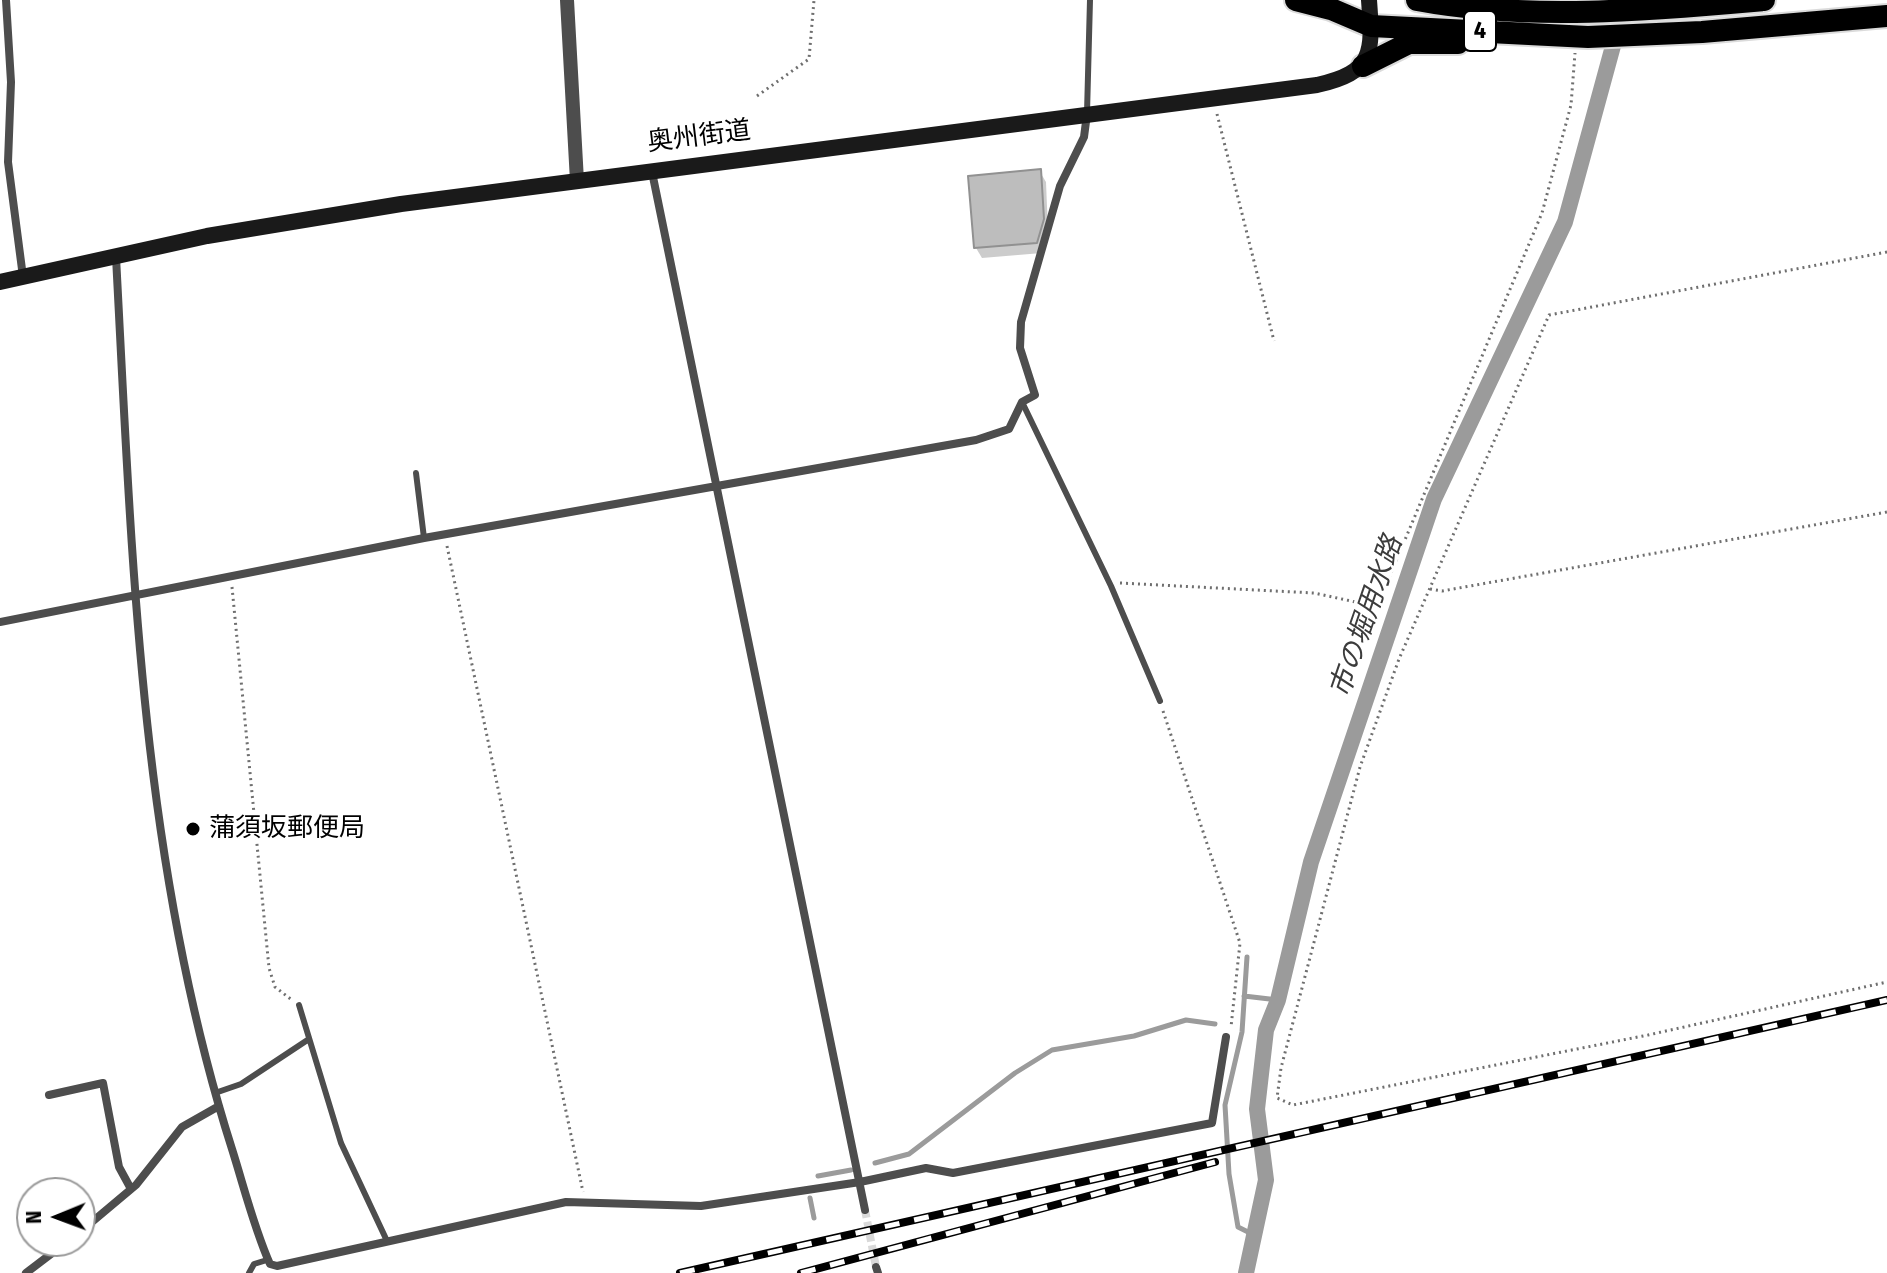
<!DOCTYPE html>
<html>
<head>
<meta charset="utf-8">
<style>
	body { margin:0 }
	#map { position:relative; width:1887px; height:1273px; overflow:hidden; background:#fff; font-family:"Fira Sans Condensed",sans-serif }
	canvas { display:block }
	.north { position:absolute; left:16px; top:1177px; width:80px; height:80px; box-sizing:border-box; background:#fff; border:2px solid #999; border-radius:50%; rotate:269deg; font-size:22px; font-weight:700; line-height:32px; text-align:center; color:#000 }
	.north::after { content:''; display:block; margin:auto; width:28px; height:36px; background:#000; clip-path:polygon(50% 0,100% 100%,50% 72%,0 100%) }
</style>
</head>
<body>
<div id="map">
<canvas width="1887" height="1273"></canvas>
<div class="north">N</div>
</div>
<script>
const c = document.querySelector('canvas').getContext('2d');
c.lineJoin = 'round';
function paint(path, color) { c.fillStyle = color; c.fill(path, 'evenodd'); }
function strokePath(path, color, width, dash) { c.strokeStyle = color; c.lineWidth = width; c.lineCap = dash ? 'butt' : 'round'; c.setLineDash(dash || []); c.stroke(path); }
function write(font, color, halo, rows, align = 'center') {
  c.font = font + ' "Fira Sans Condensed","Noto Sans JP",sans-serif'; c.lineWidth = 7; c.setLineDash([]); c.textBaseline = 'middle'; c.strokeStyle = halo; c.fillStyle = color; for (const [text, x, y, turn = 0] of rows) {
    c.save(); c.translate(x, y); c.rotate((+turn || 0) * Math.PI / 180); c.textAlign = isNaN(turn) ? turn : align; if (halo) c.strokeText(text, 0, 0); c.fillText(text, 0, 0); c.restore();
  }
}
const shadow = new Path2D(`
	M1040,172L1046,182L1048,231L1042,253L982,258L976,248Z`);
const stream = new Path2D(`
	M1247,957L1242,1032L1225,1105L1229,1174L1238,1227L1256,1236
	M1244,996L1278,1000
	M875,1163L909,1154L1015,1073L1052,1050L1134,1036L1186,1020L1215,1024
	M818,1176L851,1170
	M810,1198L814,1218`);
const canal = new Path2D(`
	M1246,1273L1266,1180L1257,1109L1266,1030L1278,1000L1311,862L1434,499L1565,222L1625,2`);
const building = new Path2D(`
	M1041,169L1044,219L1037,243L974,248L968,176Z`);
const minorTunnel = new Path2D(`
	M865,1210L876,1267`);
const path = new Path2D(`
	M757,96L809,59L814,0
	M1217,114L1274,341
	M1887,252L1549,315L1399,659L1360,767L1281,1068L1277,1098L1293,1105L1648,1035L1887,982
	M447,546L583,1192
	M1120,583L1314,593L1374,606L1381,597L1542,213L1571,105L1575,53
	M232,587L269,968L275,987L292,1000
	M1430,589L1442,591L1887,512
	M1163,711L1240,943L1231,1027`);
const service = new Path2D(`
	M1087,113L1090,0
	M1022,402L1111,586L1160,701
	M416,473L424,538
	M299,1005L341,1143L387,1241
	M215,1093L241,1084L309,1039
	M249,1273L254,1264L267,1260`);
const minor = new Path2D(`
	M6,0L11,82L8,162L23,277
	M652,172L865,1210
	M116,257C132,557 140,860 232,1149C244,1187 254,1228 270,1264L277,1266L566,1202L701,1206L860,1182L926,1168L953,1173L1212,1123L1226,1037
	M0,622L424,538L976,440L1009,429L1022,402L1035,395L1020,348L1021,322L1060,186L1084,137L1087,114
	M49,1095L103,1083L119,1167L131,1189
	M80,1232L136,1185L182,1127L219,1106
	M876,1267L878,1273
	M26,1273L68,1241`);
const tertiary = new Path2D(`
	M567,0L577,181`);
const secondary = new Path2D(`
	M0,282L207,236L401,204L1317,85C1374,72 1373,53 1369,0`);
const trunk = new Path2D(`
	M1296,0L1331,9L1371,26L1588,37L1702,32L1887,16
	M1417,0C1529,21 1651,10 1764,0
	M1363,66L1409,43H1458`);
const rail = new Path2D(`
	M680,1273L1887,1000
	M801,1273L1215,1162`);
const markers = [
	[193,829,8,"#000"]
];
const shields = [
	[1480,31,32]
];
const shieldNames = [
	["4",1480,31]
];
const streetNames = [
	["奥州街道",699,137,-7]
];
const poiNames = [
	["蒲須坂郵便局",209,829]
];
const waterNames = [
	["市の堀用水路",1367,617,-71]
];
paint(shadow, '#0003');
strokePath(stream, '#9b9b9b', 5);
strokePath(canal, '#9b9b9b', 16);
paint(building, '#bdbdbd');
strokePath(building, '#919191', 2);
strokePath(minorTunnel, '#d9d9d9', 8, [8, 4]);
strokePath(trunk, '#dbdbdb', 26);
strokePath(path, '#6f6f6f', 3, [2, 4]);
strokePath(service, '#4d4d4d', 6);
strokePath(minor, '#4d4d4d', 8);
strokePath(tertiary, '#4d4d4d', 14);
strokePath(secondary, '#1a1a1a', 16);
strokePath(trunk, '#000', 22);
strokePath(rail, '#000', 8);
strokePath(rail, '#fff', 5, [15]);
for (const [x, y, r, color] of markers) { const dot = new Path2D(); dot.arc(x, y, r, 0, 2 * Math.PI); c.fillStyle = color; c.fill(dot); strokePath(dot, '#fff', 3); }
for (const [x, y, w] of shields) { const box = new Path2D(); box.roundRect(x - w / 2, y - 20, w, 40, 6); c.fillStyle = '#fff'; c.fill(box); strokePath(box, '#000', 2); }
write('bold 24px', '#000', null, shieldNames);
write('26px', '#000', '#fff', streetNames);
write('26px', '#000', '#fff', poiNames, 'left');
write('italic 28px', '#3c3c3c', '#fff', waterNames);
</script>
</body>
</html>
